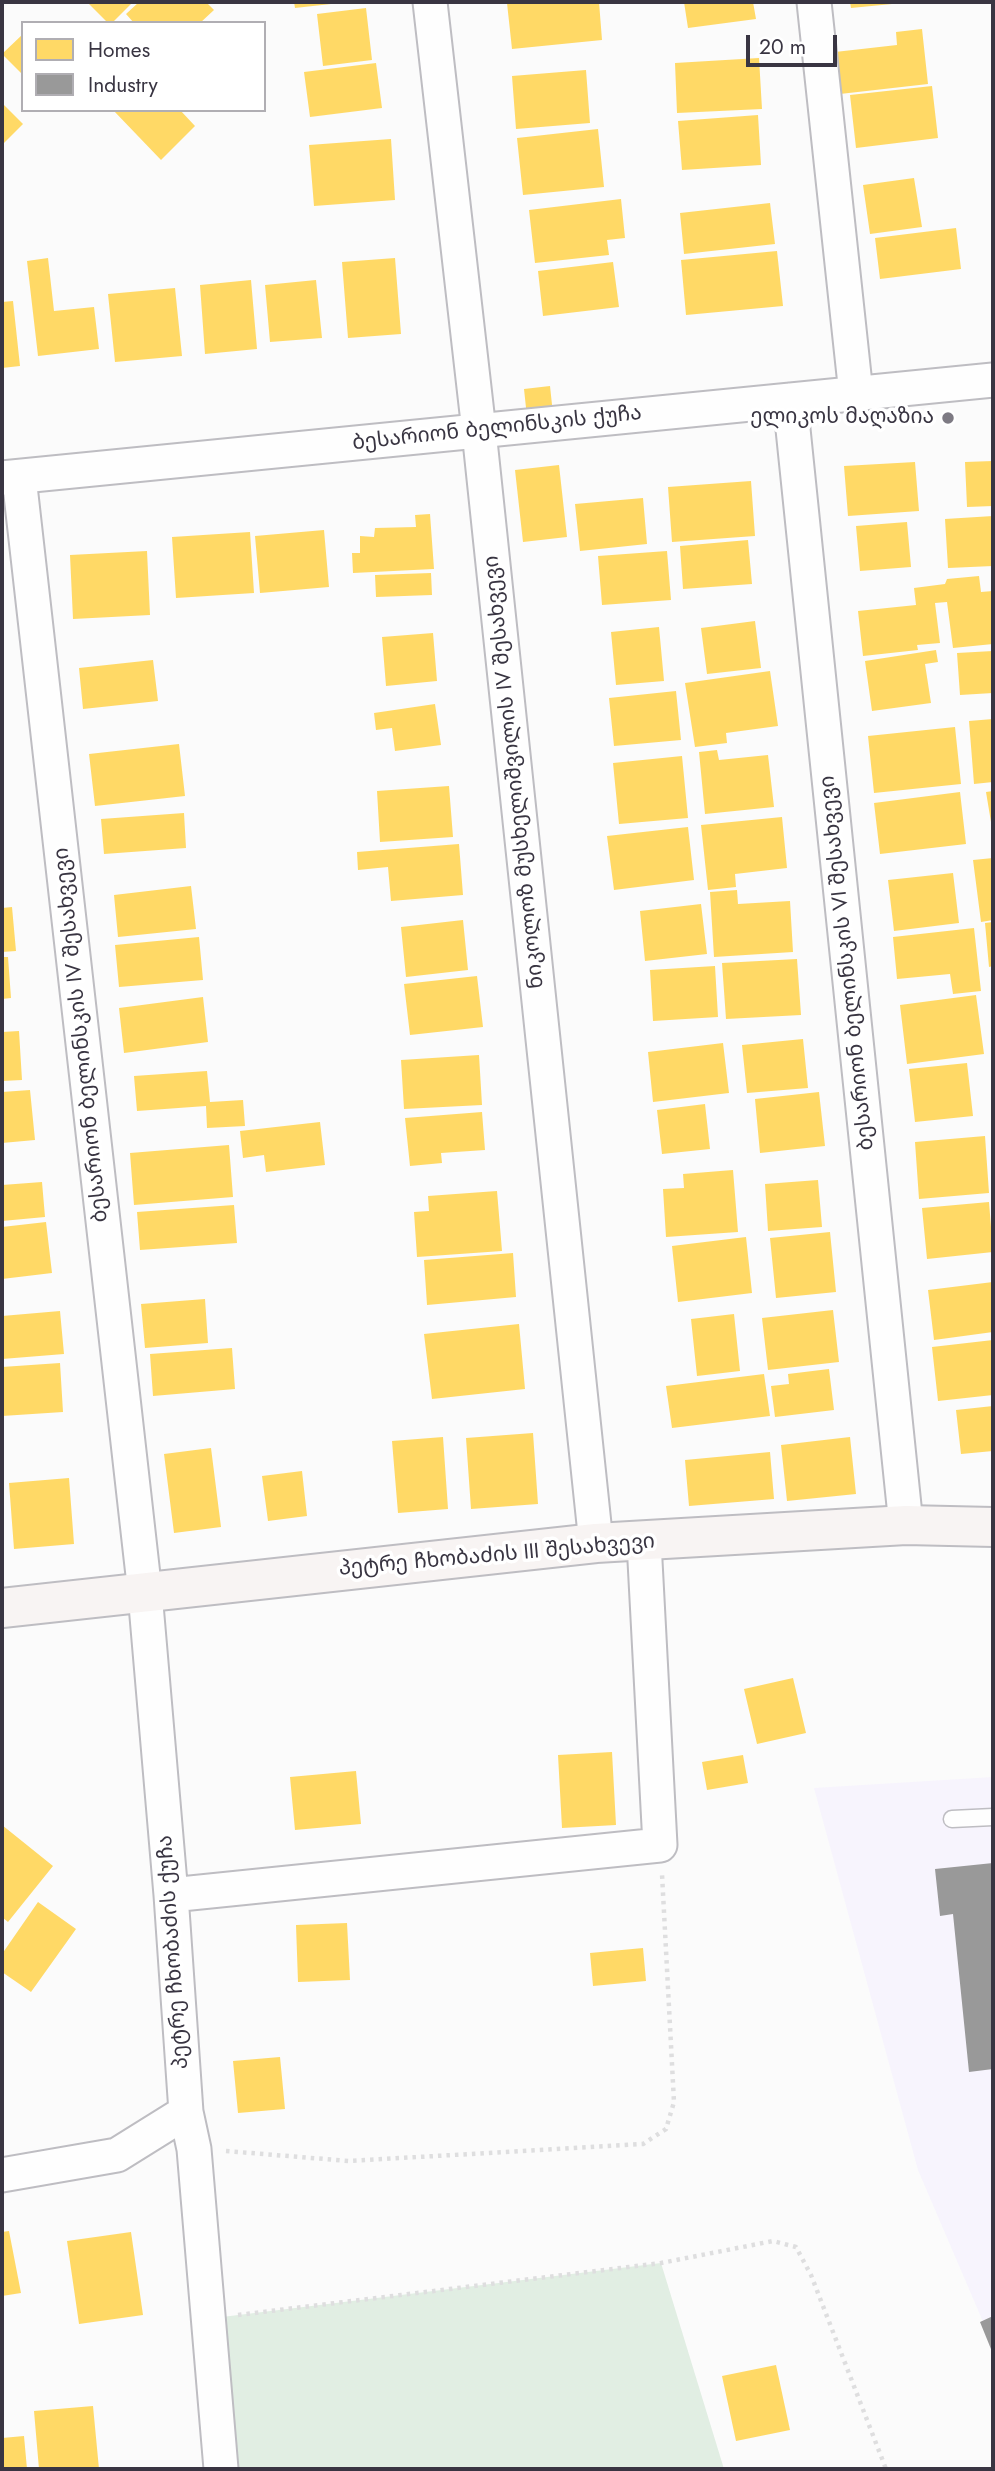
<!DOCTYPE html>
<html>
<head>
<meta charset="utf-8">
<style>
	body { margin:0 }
	#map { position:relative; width:995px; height:2471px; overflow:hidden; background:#fbfbfb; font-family:Jost,sans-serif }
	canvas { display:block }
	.frame { position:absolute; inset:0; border:4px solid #393542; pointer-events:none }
	.legend { position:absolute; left:21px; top:21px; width:245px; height:91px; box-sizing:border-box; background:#fff; border:2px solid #b0aeb3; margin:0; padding:9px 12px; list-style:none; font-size:21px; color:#393542 }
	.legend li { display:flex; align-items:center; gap:14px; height:35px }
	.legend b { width:35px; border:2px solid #b0aeb3 }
	.scale { position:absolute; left:746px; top:35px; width:91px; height:32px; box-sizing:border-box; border:4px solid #393542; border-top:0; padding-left:9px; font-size:21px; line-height:24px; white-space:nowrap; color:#393542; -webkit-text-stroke:5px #fff; paint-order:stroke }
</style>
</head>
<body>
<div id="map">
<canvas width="995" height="2471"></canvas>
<div class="frame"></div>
<ul class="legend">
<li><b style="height:19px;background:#ffd966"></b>Homes</li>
<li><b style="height:19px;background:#999"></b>Industry</li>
</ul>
<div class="scale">20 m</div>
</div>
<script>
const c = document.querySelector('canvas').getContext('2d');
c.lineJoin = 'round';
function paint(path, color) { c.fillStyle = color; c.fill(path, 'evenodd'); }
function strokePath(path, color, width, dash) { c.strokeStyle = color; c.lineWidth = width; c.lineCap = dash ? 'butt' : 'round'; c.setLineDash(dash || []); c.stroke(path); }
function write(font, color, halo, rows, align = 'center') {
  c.font = font + ' Jost,"Noto Sans Georgian",sans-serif'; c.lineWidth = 7; c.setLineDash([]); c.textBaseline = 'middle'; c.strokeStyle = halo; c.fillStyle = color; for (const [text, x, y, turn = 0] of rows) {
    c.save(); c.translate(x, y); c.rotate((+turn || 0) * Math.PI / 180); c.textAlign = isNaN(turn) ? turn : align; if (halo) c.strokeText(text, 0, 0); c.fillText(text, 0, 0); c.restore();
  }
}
const built = new Path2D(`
	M993,1777V2345L918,2170L814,1788Z`);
const green = new Path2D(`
	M661,2263L724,2469H236L222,2317Z`);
const homes = new Path2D(`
	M87,2H133L112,23H108Z
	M139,2H206L214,10L200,23H134L126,14Z
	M294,2H331V4L295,8Z
	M599,2L602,40L512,49L507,3Z
	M684,2H753L756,19L688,28Z
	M850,2H892V4L851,8Z
	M366,8L372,60L323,66L317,14Z
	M922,29L928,84L840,94L835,52L897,45L896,32Z
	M23,34V75L2,54Z
	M759,58L762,109L677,113L675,63Z
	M376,63L382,108L310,117L304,72Z
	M586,70L590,123L516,129L512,76Z
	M932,86L938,138L856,148L850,95Z
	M2,103L23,124L2,145Z
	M113,110H180L195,126L161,160Z
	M758,115L761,165L682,170L678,121Z
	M598,129L604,187L523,195L517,138Z
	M391,139L395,200L314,206L309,145Z
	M914,178L922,227L870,234L863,185Z
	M621,199L625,238L607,240L609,255L535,263L529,210Z
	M770,203L775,244L684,254L680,213Z
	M956,228L961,269L880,279L875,238Z
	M777,251L783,306L686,315L681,260Z
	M48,258L54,311L94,307L99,349L38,356L27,261Z
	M395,258L401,334L348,338L342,262Z
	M613,262L619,307L543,316L538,271Z
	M251,280L257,349L205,354L200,285Z
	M316,280L322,338L270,342L265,285Z
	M175,288L182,356L115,362L108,294Z
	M13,301L20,366L2,368V302Z
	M550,386L553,414L527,417L524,389Z
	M993,461V506L967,507L965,462Z
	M915,462L919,511L848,516L844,466Z
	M559,465L567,537L523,542L515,470Z
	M751,481L755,536L672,542L668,487Z
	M643,498L647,544L580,551L575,504Z
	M430,514L434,569L353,573L352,553H360V536L374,537L375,528L416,527L415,515Z
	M993,516V566L948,568L945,519Z
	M907,522L911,567L860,571L856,526Z
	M324,530L329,587L260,593L255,536Z
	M250,532L254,593L176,598L172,537Z
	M748,540L752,584L683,589L680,546Z
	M147,551L150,615L73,619L70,555Z
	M667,551L671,600L602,605L598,556Z
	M431,573L432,595L376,597L375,575Z
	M979,576L981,592L993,591V644L953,648L947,602L935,603L940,643L917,645L918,650L863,656L858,611L916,605L914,588L945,584L947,579Z
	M755,621L761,668L707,674L701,628Z
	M659,627L664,681L616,685L611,632Z
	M433,633L437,681L386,686L382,637Z
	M936,650L938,662L925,664L931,703L872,711L865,661Z
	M993,651V693L960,695L957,653Z
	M153,660L158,701L83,709L79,668Z
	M770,671L778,726L726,733L727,743L695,747L685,683Z
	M676,691L681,740L614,746L609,698Z
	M435,704L441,745L395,751L392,728L376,730L374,713Z
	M993,719V782L974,784L969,721Z
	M955,727L961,784L874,793L868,736Z
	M179,744L185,796L95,806L89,754Z
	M717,750L719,760L768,755L774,807L705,814L699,752Z
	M682,756L688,818L619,824L613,763Z
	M449,786L453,837L380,842L377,791Z
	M993,791V828H992L986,792Z
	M960,792L966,844L880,854L874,803Z
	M184,813L186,848L104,854L101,819Z
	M782,817L787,868L735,874L736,887L708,890L701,825Z
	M688,827L694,880L614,890L607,836Z
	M459,844L463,895L391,901L388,867L358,870L357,852Z
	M993,858V920L981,922L973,860Z
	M953,873L959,923L894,931L888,880Z
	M191,886L196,929L118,937L114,895Z
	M737,890L738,904L790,901L793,952L714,957L710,892Z
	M701,904L707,954L645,961L640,911Z
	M12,907L16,951L2,952V908Z
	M463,920L468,970L406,977L401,927Z
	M993,922V966L989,967L985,923Z
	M974,928L981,991L953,994L950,974L897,979L893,937Z
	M199,937L203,980L119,987L115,945Z
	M2,957H8L11,998L2,999Z
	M797,959L801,1015L726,1019L722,963Z
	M715,966L718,1017L653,1021L650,970Z
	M477,976L483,1027L410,1035L404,984Z
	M976,995L984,1054L907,1064L900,1005Z
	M203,997L208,1042L124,1053L119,1008Z
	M19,1031L22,1080L2,1081V1032Z
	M803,1039L808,1088L747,1093L742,1045Z
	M723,1043L729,1093L653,1102L648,1052Z
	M479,1055L482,1105L404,1109L401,1060Z
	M967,1063L973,1116L915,1122L909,1069Z
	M207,1071L210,1102L243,1100L245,1126L207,1128L206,1106L137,1111L134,1076Z
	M30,1090L35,1140L2,1143V1092Z
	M819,1092L825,1146L760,1153L755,1099Z
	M705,1104L710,1149L662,1154L657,1110Z
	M482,1112L485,1150L441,1153L442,1163L410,1166L405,1118Z
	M320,1122L325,1165L266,1172L264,1155L243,1158L240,1131Z
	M985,1136L989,1193L919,1199L915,1142Z
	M229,1145L233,1197L134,1205L130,1153Z
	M733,1170L738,1232L666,1237L663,1189L684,1188L683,1174Z
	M818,1180L822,1227L768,1231L765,1184Z
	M42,1182L45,1217L2,1221V1185Z
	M497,1191L502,1251L417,1257L414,1212L429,1211L428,1196Z
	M989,1202L993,1252L927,1259L922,1208Z
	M234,1205L237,1243L140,1250L137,1212Z
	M46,1222L52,1273L2,1279V1227Z
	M830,1232L836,1292L776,1298L770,1238Z
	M746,1237L752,1293L678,1302L672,1246Z
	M513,1253L516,1297L427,1305L424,1260Z
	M993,1282V1332L934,1340L928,1290Z
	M205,1299L208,1343L145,1348L141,1304Z
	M833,1310L839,1362L768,1370L762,1318Z
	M60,1311L64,1354L2,1359V1316Z
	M734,1314L740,1371L697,1376L691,1319Z
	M519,1324L525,1389L432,1399L424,1334Z
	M993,1340V1395L938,1401L932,1347Z
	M232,1348L235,1389L153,1396L150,1354Z
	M60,1363L63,1412L2,1416V1367Z
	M829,1369L834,1410L775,1417L771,1386L789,1384L788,1374Z
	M764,1374L770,1416L672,1428L666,1386Z
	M993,1406V1451L961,1454L956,1410Z
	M533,1433L538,1504L471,1509L466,1438Z
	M443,1437L448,1509L398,1513L392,1441Z
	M850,1437L856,1494L787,1501L781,1445Z
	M211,1448L221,1527L174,1533L164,1454Z
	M770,1452L774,1499L689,1506L685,1460Z
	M302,1471L307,1516L268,1521L262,1476Z
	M69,1478L74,1544L14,1549L9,1483Z
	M793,1678L806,1733L757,1744L744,1689Z
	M612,1752L616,1825L562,1828L558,1755Z
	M743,1755L748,1783L707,1790L702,1762Z
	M356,1771L361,1824L295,1830L290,1777Z
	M2,1825L53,1866L8,1922L2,1917Z
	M38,1902L76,1929L31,1992L2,1972V1954Z
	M347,1923L350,1980L298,1982L296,1925Z
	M643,1948L646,1981L593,1986L590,1953Z
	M280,2057L285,2109L238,2113L233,2061Z
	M9,2231L21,2293L2,2296V2232Z
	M131,2232L143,2315L79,2324L67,2241Z
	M776,2365L790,2430L736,2441L722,2376Z
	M93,2406L99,2469H39L34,2411Z
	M24,2436L27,2469H2V2438Z`);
const industry = new Path2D(`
	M993,1863V2069L969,2072L953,1914L940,1916L935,1869Z
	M993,2316V2354L980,2322Z`);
const path = new Path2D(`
	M226,2151L349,2161L643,2144L666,2129L674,2102L662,1874
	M238,2315L661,2263L773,2241L796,2247L811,2275L886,2469`);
const lane = new Path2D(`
	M952,1819L993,1817`);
const street = new Path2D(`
	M430,2L479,431L596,1543
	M814,2L856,394
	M790,400L906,1525
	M19,477L145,1593L171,1895L186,2112L194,2149L221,2469
	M2,478L993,380
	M171,1895L660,1845L644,1542
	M2,2175L117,2155L186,2112`);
const secondary = new Path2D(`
	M2,1608L596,1543L906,1525L993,1527`);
const markers = [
	[948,418,7,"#7d7a83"]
];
const poiNames = [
	["ელიკოს მაღაზია",934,418]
];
const streetNames = [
	["ბესარიონ ბელინსკის ქუჩა",497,429,-6],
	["ნიკოლოზ მუსხელიშვილის IV შესახვევი",515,772,-96],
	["ბესარიონ ბელინსკის VI შესახვევი",848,963,-96],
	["ბესარიონ ბელინსკის IV შესახვევი",82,1035,-96],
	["პეტრე ჩხობაძის III შესახვევი",497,1556,-5],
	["პეტრე ჩხობაძის ქუჩა",174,1952,-94]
];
paint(built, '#f7f4fd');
paint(green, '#e1eee3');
paint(homes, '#ffd966');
paint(industry, '#999');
strokePath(lane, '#bebdc2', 19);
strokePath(street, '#bebdc2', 37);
strokePath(secondary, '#bebdc2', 42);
strokePath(path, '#dededf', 4.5, [3.5, 5]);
strokePath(lane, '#fefefe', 16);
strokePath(street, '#fefefe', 33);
strokePath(secondary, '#f8f4f3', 38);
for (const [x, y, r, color] of markers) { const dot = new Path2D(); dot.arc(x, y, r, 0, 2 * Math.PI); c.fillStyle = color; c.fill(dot); strokePath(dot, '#fff', 2.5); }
write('21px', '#393542', '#fff', poiNames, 'right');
write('21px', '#393542', '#fff', streetNames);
</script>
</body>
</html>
